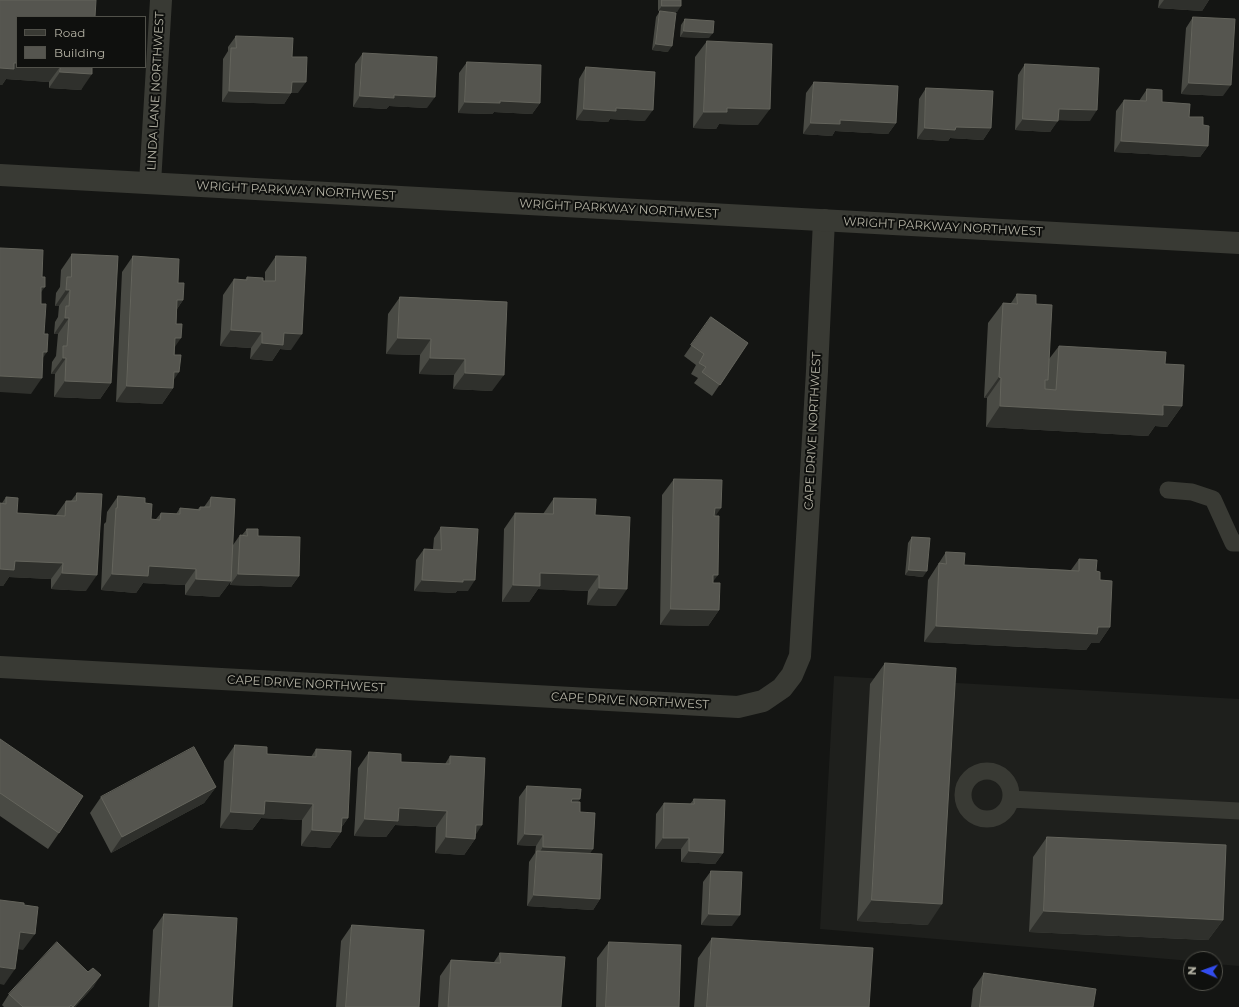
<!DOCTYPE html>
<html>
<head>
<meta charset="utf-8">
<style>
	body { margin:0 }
	#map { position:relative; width:1239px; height:1007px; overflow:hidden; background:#141513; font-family:Montserrat,sans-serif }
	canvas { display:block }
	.legend { position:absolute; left:16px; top:16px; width:130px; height:52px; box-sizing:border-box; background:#0f100e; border:1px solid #51514a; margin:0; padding:5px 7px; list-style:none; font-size:12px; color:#b5b3a5 }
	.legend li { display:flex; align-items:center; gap:8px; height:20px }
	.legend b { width:20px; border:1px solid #51514a }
	.north { position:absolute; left:1183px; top:951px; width:40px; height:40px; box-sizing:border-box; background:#0f100e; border:1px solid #51514a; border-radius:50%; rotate:272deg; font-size:11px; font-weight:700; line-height:16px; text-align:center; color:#b5b3a5 }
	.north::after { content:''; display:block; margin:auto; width:14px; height:18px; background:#324cee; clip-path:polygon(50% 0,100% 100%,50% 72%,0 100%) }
</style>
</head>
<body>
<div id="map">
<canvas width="1239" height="1007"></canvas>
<ul class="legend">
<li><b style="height:5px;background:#393a34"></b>Road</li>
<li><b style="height:11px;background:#55554f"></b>Building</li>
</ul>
<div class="north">N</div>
</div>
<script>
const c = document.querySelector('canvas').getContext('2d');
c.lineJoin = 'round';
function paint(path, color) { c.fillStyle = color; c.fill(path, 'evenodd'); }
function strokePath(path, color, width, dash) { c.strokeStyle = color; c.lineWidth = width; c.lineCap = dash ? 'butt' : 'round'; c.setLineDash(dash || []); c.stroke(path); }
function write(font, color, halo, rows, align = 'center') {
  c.font = font + ' Montserrat,sans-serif'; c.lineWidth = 4; c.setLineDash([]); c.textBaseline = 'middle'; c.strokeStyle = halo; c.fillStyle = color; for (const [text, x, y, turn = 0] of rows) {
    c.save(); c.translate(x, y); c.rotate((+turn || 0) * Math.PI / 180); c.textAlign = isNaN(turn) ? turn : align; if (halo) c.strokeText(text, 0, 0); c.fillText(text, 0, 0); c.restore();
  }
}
const built = new Path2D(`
	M834,676L1239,699V966L1215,964V959H1191V961L820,929Z`);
const service = new Path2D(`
	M1168,490L1192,492L1213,499L1233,543H1239
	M963 795a24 24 0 1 1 48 0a24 24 0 1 1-48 0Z
	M1011,799L1239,811`);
const minor = new Path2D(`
	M150,183L161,0
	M0,667L738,707L763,701L782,688L792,675L800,656L817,371L824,220`);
const tertiary = new Path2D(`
	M0,175L1239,243`);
const wall = new Path2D(`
	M0,0L17,67H92L81,90L49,88V82L6,79L2,85H0Z
	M658,0H681L677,12L658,11Z
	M1159,0H1209L1202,11L1158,8Z
	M660,11L668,52L652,50L656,17Z
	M1193,17L1223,96L1181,94L1186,28Z
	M685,19L709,38L680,37L681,25Z
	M236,36L292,57L298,93H291L284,104L222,102L223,59L228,51V47Z
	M707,41L758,125L719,124L716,129L693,128L695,57Z
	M363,53L427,108L389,106L386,109L353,107L355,64Z
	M467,62L540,103L532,114L494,112L492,114L458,113L459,73Z
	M1025,64L1090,121L1058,120L1050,132L1015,130L1018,75Z
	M586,67L645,121L610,119L608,122L576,120L579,79Z
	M814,82L896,123L888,134L835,131L832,136L803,134L806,93Z
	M926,88L991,128L983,140L950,138L948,141L917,139L919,99Z
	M1147,89L1162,102L1189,117L1203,125L1208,146L1200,157L1114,152L1116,111L1124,100L1139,101Z
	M72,254L111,383L100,399L54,397L55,374H51L52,362L56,356L58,334H54L55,322L58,317L59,306H55L56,293L60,287L61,270Z
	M133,256L178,283L183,300L177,309L173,388L162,404L116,402L122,272Z
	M276,256L291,350L280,349L272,361L250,359L251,348L220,346L223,295L234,279L245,280L247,277L265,281V272Z
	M1017,294L1036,304L1049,359L1059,346L1165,364L1182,406L1167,427L1155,426L1148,436L986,427L987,398H984L988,323L1003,303H1011Z
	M400,297L507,302L492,391L453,389L454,375L419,374L420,355L386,354L388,314Z
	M711,317L748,343L712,396L694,383L698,378L691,374L696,365L684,356Z
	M674,479L716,516L713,582L719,610L708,626L660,625L662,495Z
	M77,493L86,591L51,589V579L9,577L3,586H0V503H2L6,497L17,513L56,515L66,501H71Z
	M118,496L145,503L151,519H156L161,513L176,514L180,508L198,509L200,507H204L211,497L233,545L240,535H242L247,529L258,536L299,576L291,587L230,585L231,581L219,597L185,595V585L143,583L136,593L101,590L104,524L106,522L107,512Z
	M554,498L595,515L616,606L587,605L588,591L538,589L529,602H502L504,529L515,513L543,514Z
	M441,527L468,591H457L455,593L414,591L416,560L424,549H433L434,538Z
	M912,537L923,577L905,575L908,543Z
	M946,552L964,565L1071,570L1079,559L1096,571L1100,580L1110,627L1099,643H1091L1086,650L924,642L928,580Z
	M885,663L928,925L857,921L870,684Z
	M0,739L59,833L48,849L0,816Z
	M235,745L267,754L311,757L316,749L348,818L341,828V832L330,848L301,846L302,820L261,818L252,830L220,828L224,761Z
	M369,752L401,762L445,764L450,756L476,835L475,839L464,855L435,853L436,827L395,825L386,837L354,836L358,768Z
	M527,786L579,802L580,812L590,854L600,899L593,910L527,906L529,862L535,853L536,846L517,845L519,797Z
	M216,787L204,803L111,853L90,813L101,797Z
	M694,799L723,853L715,864L681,862V849H655L656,814L664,803L690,804Z
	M1047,837L1223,920L1208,940L1029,932L1033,857Z
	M711,871L732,926L701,925L703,882Z
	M164,914L232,1007H149L153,930Z
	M352,925L419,1007H336L341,941Z
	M712,938L869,1007H694L698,958Z
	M609,942L679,1007H596L597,958Z
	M500,953L561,1007H438L440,976L451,960L494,962Z
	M984,973L1093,1007H971L973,989Z
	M94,986L75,1007H4L2,1005L9,994Z`);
const shadedWall = new Path2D(`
	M1164,0H1209L1202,11L1158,8Z
	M662,6H681L677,12L658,11Z
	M684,31L713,33L709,38L680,37Z
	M656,44L672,46L668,52L652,50Z
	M14,63H17V67H60L49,82L6,79L2,85H0V68Z
	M60,72L92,74L81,90L49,88Z
	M292,82H306L298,93H291L284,104L222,102L229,91Z
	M1189,83L1231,85L1223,96L1181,94Z
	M394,95L435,97L427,108L389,106L386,109L353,107L360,96Z
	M500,101L540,103L532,114L494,112L492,114L458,113L465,102Z
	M616,108L653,110L645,121L610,119L608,122L576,120L584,109Z
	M727,108L770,109L758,125L719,124L716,129L693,128L704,112Z
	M1059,109L1097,110L1090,121L1051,120Z
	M1023,119L1058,121L1050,132L1015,130Z
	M840,120L896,123L888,134L835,131L832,136L803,134L811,123Z
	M956,127L991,128L983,140L950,138L948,141L917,139L925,128Z
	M1121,141L1208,146L1200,157L1114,152Z
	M41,287H45L33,303Z
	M66,290H70L59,306H55Z
	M177,300H183L172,316Z
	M65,318H69L58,334H54Z
	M231,330L262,332L251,348L220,346Z
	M284,333L302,334L291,350L280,349L272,361L250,359L262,343Z
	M175,338H181L170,354Z
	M398,338L431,339L420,355L386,354Z
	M43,352H47L36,368Z
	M63,358H66L55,374H51Z
	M430,358L465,359L454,375L419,374Z
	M174,372H179L169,387L173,388L162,404L116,402L127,386Z
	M465,373L504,375L492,391L453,389Z
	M0,376L42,378L31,394L0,392Z
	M999,377L1001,378L987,398H984Z
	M65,381L111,383L100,399L54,397Z
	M1163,405L1182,406L1167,427L1155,426L1148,436L986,427L1000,406Z
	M715,508H721L710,524Z
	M15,561L63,563L51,579L9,577L3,586H0V569Z
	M149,566L196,569L185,585L143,583L136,593L101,590L112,574Z
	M909,570L927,571L923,577L905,575Z
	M62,573L97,575L86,591L51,589Z
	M540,573L599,575L588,591L538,589L529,602H502L513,585Z
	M238,574L299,576L291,587L230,585Z
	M713,575H718L706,591Z
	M196,579L231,581L219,597L185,595Z
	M422,580H475L468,591H457L455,593L414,591Z
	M599,588L627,589L616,606L587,605Z
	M671,609L719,610L708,626L660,625Z
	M936,626L1098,627H1110L1099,643H1091L1086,650L924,642Z
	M216,787L204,803L111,853L122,837Z
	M572,799H580L572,810Z
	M265,801L313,804L302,820L261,818L252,830L220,828L231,812Z
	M399,808L447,811L436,827L395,825L386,837L354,836L365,819Z
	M342,818H348L339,831L341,832L330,848L301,846L312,830Z
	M476,825H482L473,839H475L464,855L435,853L446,837Z
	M525,834L543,835L536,846L517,845Z
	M663,838H689L681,849H655Z
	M543,847L593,849L586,860L537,856Z
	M689,851L723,853L715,864L681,862Z
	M534,895L600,899L593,910L527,906Z
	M872,900L942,904L928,925L857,921Z
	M1044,911L1223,920L1208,940L1029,932Z
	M709,914L740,915L732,926L701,925Z
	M20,932L35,934L23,950L9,948Z
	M0,967L15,969L4,985L0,984Z
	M101,975L94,986L75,1007H73Z`);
const building = new Path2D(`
	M0,0H96L95,17H17V63H14V69L0,68Z
	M662,0H681V6H662Z
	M660,11L676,13L672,46L656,44Z
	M1193,17L1235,19L1231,85L1189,83Z
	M685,19L714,21L713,33L684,31Z
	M236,36L293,38L292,57H307L306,82H292L291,93L229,91L231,48H236Z
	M707,41L772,44L770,109L727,108V112H704Z
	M363,53L437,57L435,97L394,95V98L360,96Z
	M467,62L541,65L540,103L500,101V103L465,102Z
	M1025,64L1099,68L1097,110L1059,109L1058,121L1023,119Z
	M61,67H92V74L60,72Z
	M586,67L655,72L653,110L616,108V111L584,109Z
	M814,82L898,86L896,123L840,120V124L811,123Z
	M926,88L993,91L991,128L956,127L955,130L925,128Z
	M1147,89L1162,90V102L1190,104L1189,117H1203V125L1209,126L1208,146L1121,141L1124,100L1146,101Z
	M0,248L43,250L42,277H45V287H41V304H46L44,334H48L47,352H43L42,378L0,376Z
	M72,254L118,256L111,383L65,381L66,358H63V346H67L69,318H65L66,306H69L70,290H66L67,277H71Z
	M133,256L179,259L178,283H184L183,300H177L176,324H182L181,338H175L174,355H181L179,372H174L173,388L127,386Z
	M276,256L306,257L302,334L284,333L283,345L262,343V332L231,330L234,279L247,280V277L263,278V281H275Z
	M1017,294L1036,295V304L1052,305L1048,380H1045V389L1056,390L1059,346L1166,352L1165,364L1184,365L1182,406L1163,405V415L1000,406L1001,378L999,377L1003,303L1017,304Z
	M400,297L507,302L504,375L465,373V359L430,358L431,339L398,338Z
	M711,317L748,343L720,385L702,372L706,367L699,363L704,354L691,345Z
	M674,479L722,480L721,508H715L714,516H719L718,575H713V583H720L719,610L671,609Z
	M77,493L102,494L97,575L62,573L63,563L15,561L14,570L0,569V503L6,504V497L18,498L17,513L65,516L66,501H76Z
	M118,496L145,498V503L152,504L151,519L160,520L161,513L180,514V508L200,510V507H210L211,497L235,499L231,581L196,579V569L149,566L148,576L112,574L116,508H117Z
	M554,498L596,499L595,515L630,517L627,589L599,588V575L540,573V586L513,585L515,513L553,514Z
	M441,527L478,529L475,580H463V582L422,580L424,549L441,550Z
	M247,529H258V536L300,537L299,576L238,574L240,535L247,536Z
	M912,537L930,538L927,571L909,570Z
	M946,552L965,553L964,565L1079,571V559L1097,560L1096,571L1100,572V580L1112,581L1110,627H1098L1097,634L936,626L939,563L946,564Z
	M885,663L956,668L942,904L872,900Z
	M0,739L83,796L59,833L0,793Z
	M235,745L267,747V754L316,757V749L351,751L348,818H342L341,832L312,830L313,804L265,801L264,814L231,812Z
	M194,747L216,787L122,837L101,797Z
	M369,752L401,754V762L450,764V756L485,758L482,825H476L475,839L446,837L447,811L399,808L398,821L365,819Z
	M527,786L581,789L580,799H572L571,802H580V812L595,813L593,849L543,847V835L525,834Z
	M694,799L725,800L723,853L689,851V838H663L664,803L694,804Z
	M1047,837L1226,845L1223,920L1044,911Z
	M537,851L602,854L600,899L534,895Z
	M711,871L742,872L740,915L709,914Z
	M0,900L24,903V905L38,907L35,934L20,932L15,969L0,967Z
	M164,914L237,918L232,1007H159Z
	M352,925L424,930L419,1007H346Z
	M712,938L873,948L869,1007H707Z
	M57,942L88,972L93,968L101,975L73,1007L71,1005L69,1007H23L9,994Z
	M609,942L681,945L679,1007H606Z
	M500,953L565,957L561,1007H448L451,960L500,963Z
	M984,973L1096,989L1093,1007H980Z`);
const streetNames = [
	["LINDA LANE NORTHWEST",156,91,-87],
	["WRIGHT PARKWAY NORTHWEST",296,191,3],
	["WRIGHT PARKWAY NORTHWEST",619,209,3],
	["WRIGHT PARKWAY NORTHWEST",943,227,3],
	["CAPE DRIVE NORTHWEST",813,431,-87],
	["CAPE DRIVE NORTHWEST",306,684,3],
	["CAPE DRIVE NORTHWEST",630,701,3]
];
paint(built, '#1e1f1c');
strokePath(service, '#393a34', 17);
strokePath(minor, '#393a34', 22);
strokePath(tertiary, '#393a34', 22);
paint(wall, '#494a44');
paint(shadedWall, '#2f302c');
paint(building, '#55554f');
strokePath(building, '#64645c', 1);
write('12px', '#b5b3a5', '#0f100e', streetNames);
</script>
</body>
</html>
